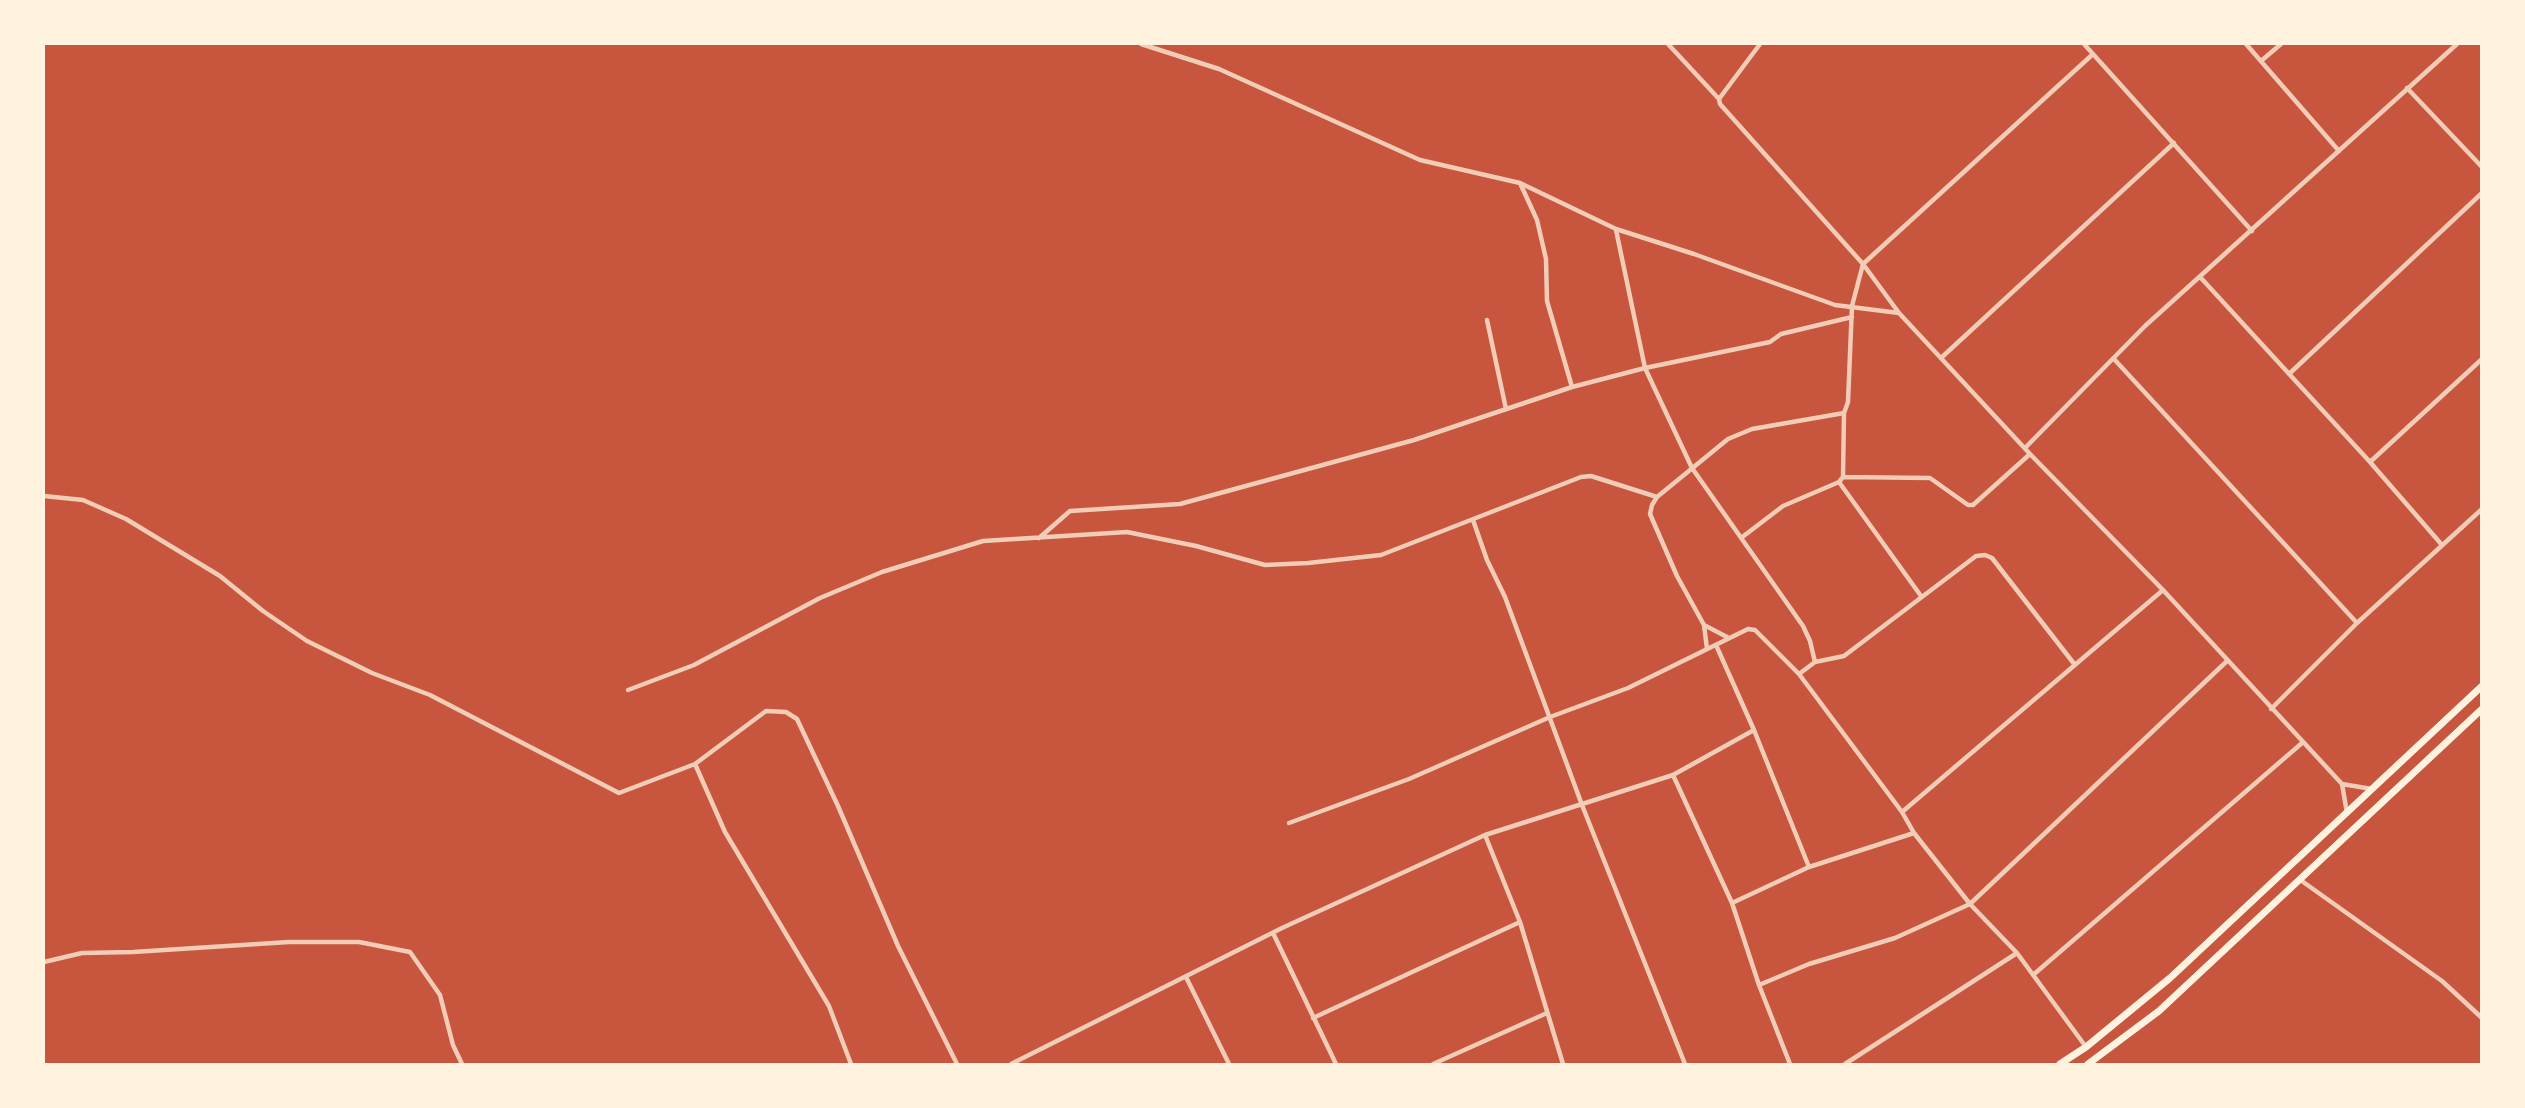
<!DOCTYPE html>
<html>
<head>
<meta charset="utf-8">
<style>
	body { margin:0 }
	#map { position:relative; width:2525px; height:1108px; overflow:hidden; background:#c8553d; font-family:Merriweather,serif }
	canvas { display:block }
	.frame { position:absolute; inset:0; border:45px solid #fff3e0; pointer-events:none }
</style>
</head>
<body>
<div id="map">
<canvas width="2525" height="1108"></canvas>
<div class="frame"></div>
</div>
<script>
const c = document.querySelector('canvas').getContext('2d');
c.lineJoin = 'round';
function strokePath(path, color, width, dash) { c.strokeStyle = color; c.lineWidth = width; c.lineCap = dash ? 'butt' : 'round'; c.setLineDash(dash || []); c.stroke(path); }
const minor = new Path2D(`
	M1141,44L1219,69L1420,160L1520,183L1616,229L1694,254L1835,305L1899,313L2030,454L2163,590L2342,784L2347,813
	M1668,44L1719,99
	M1760,44L1719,99L1720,104L1863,264L1899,313
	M2084,44L2252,231
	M2246,44L2339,151
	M2261,61L2281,44
	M2407,88L2482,167
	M1520,183L1537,220L1546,259L1547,301L1572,387
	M1616,230L1645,368L1692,468L1803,626L1810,641L1815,662
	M2201,278L2370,462L2442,545
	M1487,320L1506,409
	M1941,358L2174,143
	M2114,359L2357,623
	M2289,374L2482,193
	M2025,448L2145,326L2457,44
	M2370,462L2482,359
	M1843,477L1930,478L1968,505H1973L2030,454
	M1839,482L1921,596
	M44,496L83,500L126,519L220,576L263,611L307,641L372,673L430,695L619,793L695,764L766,711L786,712L797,719L838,806L898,946L957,1064
	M1473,520L1487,560L1505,597L1582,805L1685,1064
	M1039,538L1070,511L1180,504L1414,440L1572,387L1645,368L1770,342L1781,334L1852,317
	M1741,538L1783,506L1839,482L1843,477L1844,413L1848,402L1852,306L1863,264L2093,54
	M1704,625L1729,638
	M1716,645L1754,730L1809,867
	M1707,649L1704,625L1677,576L1650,514L1652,505L1657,497L1728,439L1752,429L1844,413
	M1799,674L1815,662L1844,656L1976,556L1985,555L1992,558L2075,665
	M628,690L694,665L820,598L882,572L983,541L1127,532L1196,546L1265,565L1308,563L1381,555L1581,477L1591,476L1657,497
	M2271,709L2357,623L2482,509
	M695,764L725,832L829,1006L851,1064
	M1673,775L1732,903L1759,985L1790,1064
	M2342,784L2372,789
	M1902,812L2163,590
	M1289,823L1409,779L1550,717L1628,688L1748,629L1755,630L1799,674L1902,812L1914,833L1970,904L2017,953L2086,1047
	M1485,835L1520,922L1563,1064
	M2299,879L2442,981L2482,1018
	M1732,903L1809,867L1914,833
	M1273,933L1336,1064
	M44,962L82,953L133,952L289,942H359L410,952L440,995L453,1045L462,1064
	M2033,975L2302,743
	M1186,977L1229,1064
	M1759,985L1809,964L1895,938L1970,904L2227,661
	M1313,1018L1520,922
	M1011,1064L1282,928L1485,835L1673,775L1754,730
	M1433,1064L1547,1013
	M1845,1064L2017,953`);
const secondary = new Path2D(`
	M2060,1064L2086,1047L2170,978L2482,686
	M2088,1064L2159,1011L2482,709`);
strokePath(minor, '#f1ccb7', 4.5);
strokePath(secondary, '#fff3e0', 7);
</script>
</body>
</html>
